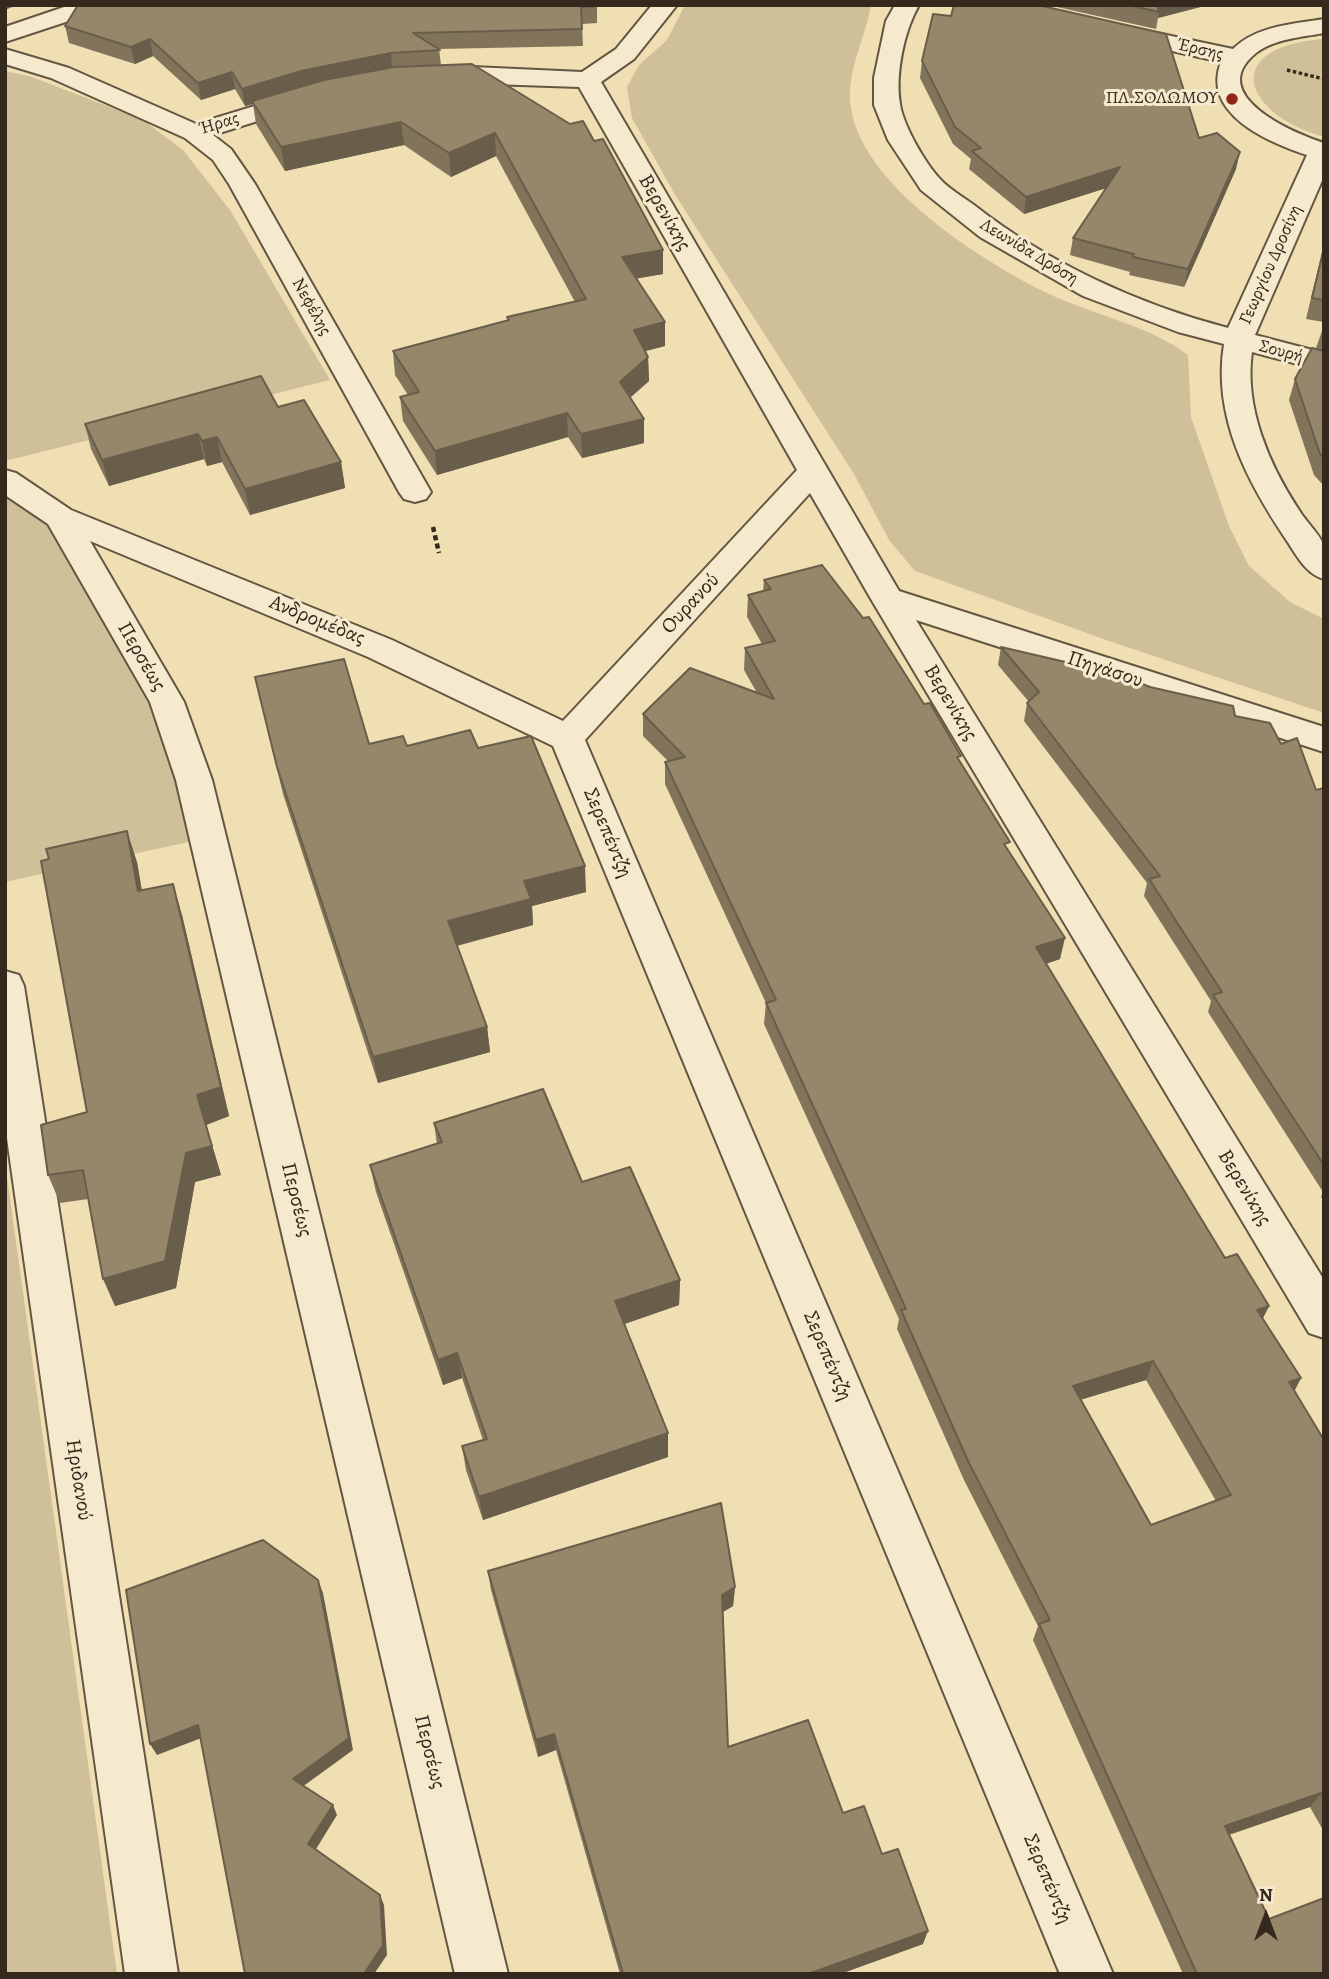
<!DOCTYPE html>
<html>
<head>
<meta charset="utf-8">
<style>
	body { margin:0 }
	#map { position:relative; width:1329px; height:1979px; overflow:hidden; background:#efdfb2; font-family:Alegreya,serif }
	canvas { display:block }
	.frame { position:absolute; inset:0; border:7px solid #35281d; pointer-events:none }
	.north { position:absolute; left:1231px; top:1881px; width:70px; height:70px; -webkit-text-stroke:5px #f5eacd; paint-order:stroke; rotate:0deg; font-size:19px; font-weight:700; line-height:28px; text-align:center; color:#35281d }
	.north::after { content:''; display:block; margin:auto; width:24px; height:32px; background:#35281d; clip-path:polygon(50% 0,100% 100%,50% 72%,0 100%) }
</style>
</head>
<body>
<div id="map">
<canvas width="1329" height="1979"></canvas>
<div class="frame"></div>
<div class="north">N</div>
</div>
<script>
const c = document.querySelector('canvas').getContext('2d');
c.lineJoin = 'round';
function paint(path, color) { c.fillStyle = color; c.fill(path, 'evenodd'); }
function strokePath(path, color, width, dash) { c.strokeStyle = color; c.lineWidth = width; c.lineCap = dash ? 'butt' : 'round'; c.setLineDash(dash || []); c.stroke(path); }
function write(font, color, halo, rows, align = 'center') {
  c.font = font + ' Alegreya,serif'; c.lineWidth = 6; c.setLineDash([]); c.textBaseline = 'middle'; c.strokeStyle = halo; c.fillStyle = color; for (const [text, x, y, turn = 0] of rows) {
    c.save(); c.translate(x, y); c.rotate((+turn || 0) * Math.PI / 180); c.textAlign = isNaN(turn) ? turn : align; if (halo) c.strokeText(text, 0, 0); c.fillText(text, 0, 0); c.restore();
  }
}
const green = new Path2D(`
	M685,5H871C866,35 851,62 850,93C847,177 981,261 1047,293C1093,315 1146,324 1188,355L1191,417L1229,526L1249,566L1290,602L1324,619V713L1109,641L915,571L889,540L854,474L674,193L632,118L627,87L639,65L667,40Z
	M1324,39V137C1239,112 1222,46 1324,39Z
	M5,71L32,77L143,120L183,150L230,210L330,380L5,461Z
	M5,495L34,509L77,548L127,634L202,839L5,882Z
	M5,1162L117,1974H5Z`);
const pathFar1 = new Path2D(`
	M1287,70L1324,79`);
const path = new Path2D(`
	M433,527L439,553`);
const minor = new Path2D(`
	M70,5H106L102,10L5,42V27Z
	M652,5H677L634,59L601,82L899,591L1324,727V752L916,620L1324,1280V1338L1309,1333L871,599L810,493L585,740L1113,1974H1060L553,746L368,657L90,541L184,702L212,780L508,1974H455L176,780L150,702L48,524L5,495V470L16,473L71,510L392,640L563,721L797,470L579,87L432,82L428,77L432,72L473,67L582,72L616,49Z
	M895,5H919C904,31 895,74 900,104C903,125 925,163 940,179C949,189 963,197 974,205C1048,263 1137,304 1228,328L1307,155C1268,142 1201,114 1221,62L1110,37L1107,32L1110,27L1119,25L1233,49C1256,26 1293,24 1324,19V33C1302,37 1274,39 1256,53C1204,95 1293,133 1324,143V176L1255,335L1324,353V371L1252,352C1244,407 1269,465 1299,510C1305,521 1320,534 1324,546C1326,555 1324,569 1324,579C1306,574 1297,556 1287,541C1248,483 1212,417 1224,344L1178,332L1083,296L980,237L921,190L888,140L874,105V78L886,21Z
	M5,49L69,68L196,124L297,93L306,90L315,93L319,98L315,103L213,135L231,149L255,184L431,492L426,499L415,502L404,499L399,492L229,184L213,160L185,138L51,78L5,64Z
	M5,971L19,975L24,986L178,1974H125L5,1124Z`);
const wall = new Path2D(`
	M78,5H600L597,7V23L582,24L583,46L439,49L441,65L594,141L663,250V274L637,278L665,346L645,351L648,357L649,381L630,397L644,443L582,458L568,437L437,475L403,421L400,397L408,395L395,375L393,351L508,321L507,317L575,302L496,156L451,177L404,145L285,171L256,124L253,104L245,106L235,89L201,100L153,56L135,64L69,43L65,26Z
	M1048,5H1208L1158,18L1156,29Z
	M951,16L1199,138L1236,169L1184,287L1129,275L1130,272L1070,255L1073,238L1106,188L1024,214L969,169L971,159L953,144L920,78L922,61Z
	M1324,244V322L1306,319Z
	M1324,325V351L1316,348Z
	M1324,351V486L1314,475L1289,400L1295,379Z
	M278,407L341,462L345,488L250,515L222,462L207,466L204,459L109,486L91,449L85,424Z
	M764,580L960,762L1008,850L1060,959L1046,964L1225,1258L1269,1306L1263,1318L1301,1378L1294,1391L1324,1440V1832L1310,1807L1229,1835L1269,1919L1324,1974H1183L1033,1640L1038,1626L964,1480L897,1329L899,1319L764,1024L766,1003L665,784V762L668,761L643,736V714L757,693L744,670L745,648L762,644L747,617L748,595L763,591ZM1146,1380L1216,1501L1151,1525L1081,1399Z
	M1001,647L1150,687L1235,716L1281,744L1316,790L1324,788V1200L1321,1197L1323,1192L1208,1012L1211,1001L1144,896L1147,883L1024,721L1027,703L1029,702L998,665Z
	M255,677L369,744L478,748L586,892L532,906L533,925L457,946L487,1027L490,1052L378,1083L283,794Z
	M137,862L142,891L182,915L229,1116L206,1125L221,1175L195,1182L176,1288L115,1306L88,1199L60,1203L48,1175L87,1112Z
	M434,1123L582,1182L680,1280L679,1305L624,1324L668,1457L483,1520L466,1470L462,1446L483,1440L462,1378L443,1385L376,1192L370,1165L437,1144Z
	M488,1571L735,1587L733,1606L723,1612L728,1747L843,1813L882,1854L923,1944L840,1974H620L556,1750L538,1757L491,1590Z`);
const shadedWall = new Path2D(`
	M5,5H17L5,10Z
	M1155,5H1208L1158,18L1159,12Z
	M150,39L153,56L135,64L131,47Z
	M391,53L392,70L252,101L253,104L245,106L242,89L301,71Z
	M232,72L235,89L201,100L198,83Z
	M401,122L404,145L285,171L281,147Z
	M495,133L496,156L451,177L449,153Z
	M1240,152L1236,169L1184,287L1188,269Z
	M1120,167L1116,185L1024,214L1026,197Z
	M663,250V274L623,281L622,257Z
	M665,322V346L634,354V330Z
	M648,357L649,381L621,406L620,382Z
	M567,413L568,437L437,475L435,451Z
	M644,419V443L582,458L581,434Z
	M198,434L204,459L109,486L102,460Z
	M217,437L222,462L207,466L202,441Z
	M341,462L345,488L250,515L245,489Z
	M127,831L137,862L147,922L138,891Z
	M585,866L586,892L532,906L533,925L451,947L448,921L524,881Z
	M173,884L182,915L229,1116L206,1125L221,1175L195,1182L176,1288L115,1306L103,1279L186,1153L197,1095Z
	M1065,938L1060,959L1032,968L1036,947Z
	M487,1027L490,1052L378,1083L373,1057Z
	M680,1280L679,1305L616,1327L615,1301Z
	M1269,1306L1260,1324L1257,1310Z
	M457,1353L462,1378L443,1385L438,1360Z
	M1153,1361L1146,1380L1067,1404L1073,1386Z
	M1301,1378L1292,1396L1289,1382Z
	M668,1433V1457L483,1520L479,1497Z
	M318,1580L323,1593L353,1750L298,1790L293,1779Z
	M735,1587L733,1606L721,1613L722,1595Z
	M198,1725L204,1737L157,1755L150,1744Z
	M554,1734L556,1750L538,1757L536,1740Z
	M1321,1793L1310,1807L1215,1839L1225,1826Z
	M333,1805L337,1815L313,1854L308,1844Z
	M380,1895L384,1905L387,1955L374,1974H364Z
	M928,1931L923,1944L840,1974H808Z`);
const building = new Path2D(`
	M78,5H597V6L581,7L582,29L413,33L440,50L391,53L301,71L242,89L232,72L198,83L150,39L131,47L65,26Z
	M954,5H1038L1166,34L1199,138L1217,133L1240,152L1188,269L1133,257L1134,254L1073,238L1120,167L1026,197L972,151L981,148L955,127L922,61L933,14L951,16Z
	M1128,5H1157L1159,12Z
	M472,64L570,124L583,121L594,141L603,139L663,250L622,257L665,322L634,330L648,357L620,382L644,419L581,434L567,413L435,451L400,397L419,392L393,351L509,320L507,317L586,299L495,133L449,153L401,122L281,147L252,101L324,80L394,67Z
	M1324,248V300L1312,298Z
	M1312,348L1324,351V458L1320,454L1295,379Z
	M261,376L278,407L304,400L341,462L245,489L217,437L202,441L198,434L102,460L85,424Z
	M822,565L863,618L869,617L924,704L930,703L961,756L957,757L1010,842L1004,844L1065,938L1036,947L1225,1258L1237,1254L1269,1306L1257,1310L1301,1378L1289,1382L1324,1440V1798L1321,1793L1225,1826L1269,1919L1324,1898V1974H1197L1039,1624L1050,1620L969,1463L901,1310L906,1309L766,1003L776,1000L665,762L685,757L643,714L690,668L774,699L745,648L775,641L748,595L771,589L764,580ZM1153,1361L1231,1495L1151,1525L1073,1386Z
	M1001,647L1117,674L1150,687L1233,706L1235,716L1270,723L1281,744L1297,738L1316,790L1324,788V1165L1213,995L1222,992L1149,879L1160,876L1027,703L1039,692Z
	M344,659L369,744L403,736L407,746L470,730L478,748L531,736L585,866L524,881L531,899L448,921L487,1027L373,1057L277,767L255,677Z
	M127,831L138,891L173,884L221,1087L197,1095L212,1146L186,1153L165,1261L103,1279L83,1170L48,1175L41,1125L87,1112L41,861L49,859L46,849Z
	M543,1089L582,1182L630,1167L680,1280L615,1301L668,1433L479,1497L462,1446L487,1439L457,1353L438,1360L370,1165L442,1142L434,1123Z
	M721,1503L735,1587L722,1595L728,1747L808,1720L843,1813L864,1806L882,1854L898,1849L928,1931L808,1974H623L554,1734L536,1740L488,1571Z
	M263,1540L318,1580L349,1738L293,1779L333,1805L308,1844L380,1895L383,1945L364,1974H245L198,1725L150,1744L126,1590Z`);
const markers = [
	[1232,99,7,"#8f2418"]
];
const farStreetnames = [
	["Έρσης",1200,50,13],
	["Ήρας",219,124,-17],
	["Λεωνίδα Δρόση",1029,252,31],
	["Γεωργίου Δροσίνη",1271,265,-66],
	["Νεφέλης",311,307,61],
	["Σουρή",1281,352,15]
];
const farPoinames = [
	["ΠΛ.ΣΟΛΩΜΟΥ",1218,99]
];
const streetNames = [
	["Βερενίκης",664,213,60],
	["Ουρανού",691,604,-47],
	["Ανδρομέδας",317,621,22],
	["Περσέως",141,657,60],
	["Πηγάσου",1105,670,18],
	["Βερενίκης",950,703,59],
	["Σερεπέντζη",607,833,67],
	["Βερενίκης",1244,1188,59],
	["Περσέως",296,1200,76],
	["Σερεπέντζη",827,1356,67],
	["Ηριδανού",78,1480,81],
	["Περσέως",429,1752,76],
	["Σερεπέντζη",1047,1879,67]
];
paint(green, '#cfc099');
strokePath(minor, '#645642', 4);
strokePath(pathFar1, '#35281d', 3.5, [3.5, 2.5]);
strokePath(path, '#35281d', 4.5, [5, 3.5]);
paint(minor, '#f5eacd');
paint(wall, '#81745b');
paint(shadedWall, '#695e4a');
paint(building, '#96876a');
strokePath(building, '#695e4a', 2);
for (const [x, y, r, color] of markers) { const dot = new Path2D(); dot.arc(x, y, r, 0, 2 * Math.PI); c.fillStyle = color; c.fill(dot); strokePath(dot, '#f5eacd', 2.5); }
write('18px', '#35281d', '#f5eacd', farStreetnames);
write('18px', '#35281d', '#f5eacd', farPoinames, 'right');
write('21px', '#35281d', '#f5eacd', streetNames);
</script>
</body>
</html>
